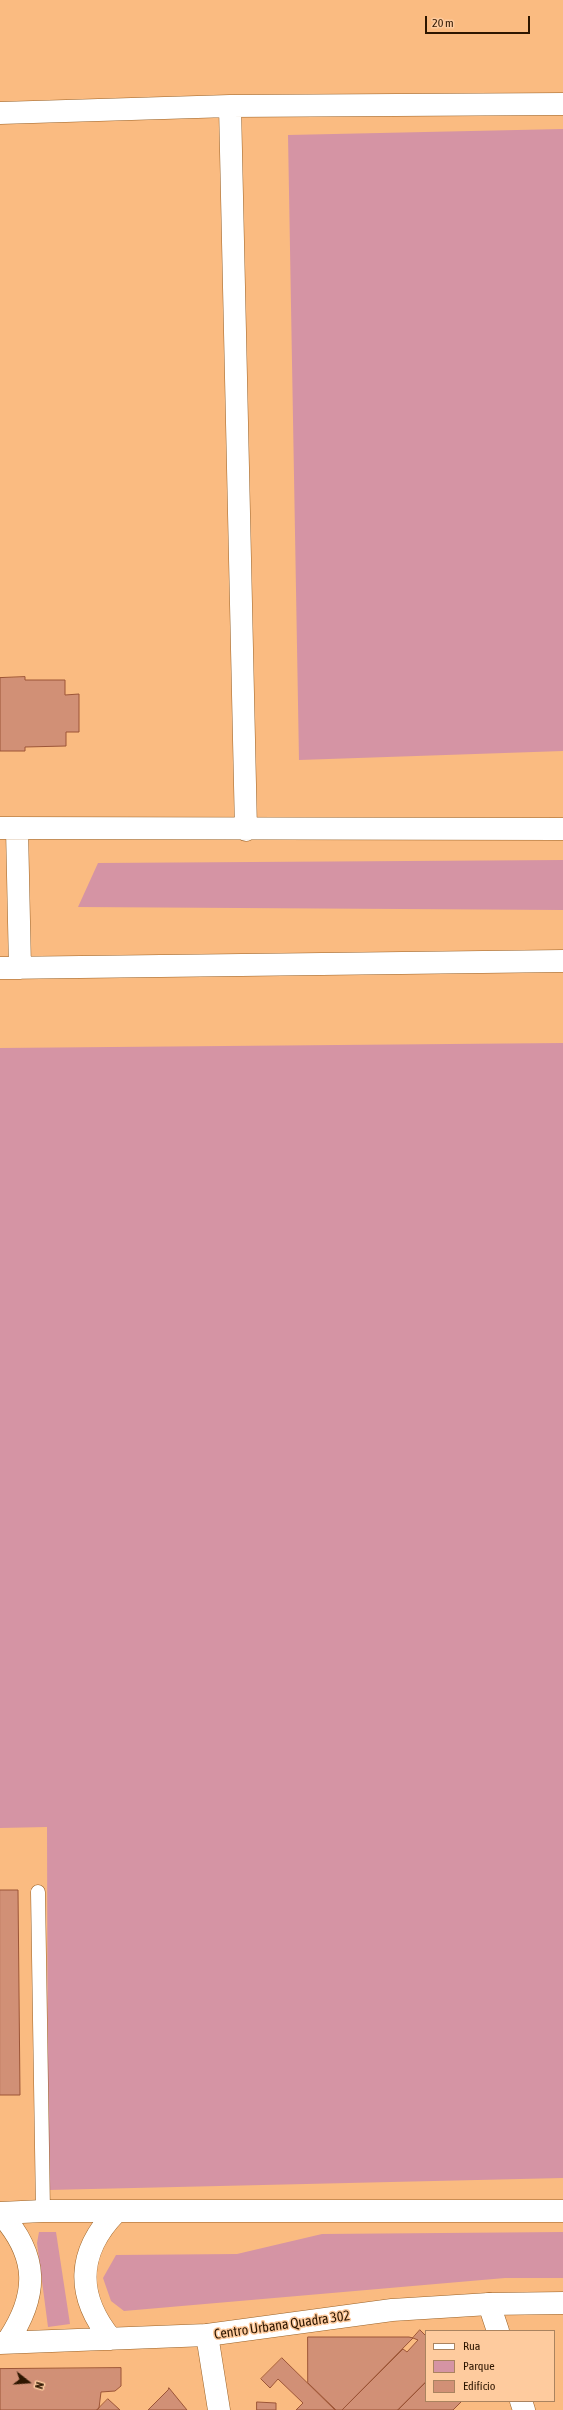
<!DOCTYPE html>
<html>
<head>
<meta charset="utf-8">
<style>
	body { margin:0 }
	#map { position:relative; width:563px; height:2410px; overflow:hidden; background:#fabb81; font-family:"Asap Condensed",sans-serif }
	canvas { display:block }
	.legend { position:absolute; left:425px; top:2330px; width:130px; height:72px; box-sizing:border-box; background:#fecb9e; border:1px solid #aa835f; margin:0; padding:5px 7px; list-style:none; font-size:12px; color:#2d1600 }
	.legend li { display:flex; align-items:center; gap:8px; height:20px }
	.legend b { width:20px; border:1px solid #aa835f }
	.north { position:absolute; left:8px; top:2362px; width:40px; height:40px; -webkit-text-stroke:3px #fecb9e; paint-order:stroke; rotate:107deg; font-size:11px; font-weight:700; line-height:16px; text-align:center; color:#2d1600 }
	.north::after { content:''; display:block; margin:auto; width:14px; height:18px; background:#2d1600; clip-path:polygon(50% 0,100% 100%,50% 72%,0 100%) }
	.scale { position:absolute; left:425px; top:16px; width:105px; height:18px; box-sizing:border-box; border:2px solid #2d1600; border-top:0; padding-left:5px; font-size:12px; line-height:14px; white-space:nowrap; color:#2d1600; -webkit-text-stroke:3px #fecb9e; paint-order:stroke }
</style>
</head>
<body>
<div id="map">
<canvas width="563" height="2410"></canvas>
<ul class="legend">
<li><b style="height:5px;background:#fff"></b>Rua</li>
<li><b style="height:11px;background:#d594a4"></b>Parque</li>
<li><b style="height:11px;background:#d19076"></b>Edifício</li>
</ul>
<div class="north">N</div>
<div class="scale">20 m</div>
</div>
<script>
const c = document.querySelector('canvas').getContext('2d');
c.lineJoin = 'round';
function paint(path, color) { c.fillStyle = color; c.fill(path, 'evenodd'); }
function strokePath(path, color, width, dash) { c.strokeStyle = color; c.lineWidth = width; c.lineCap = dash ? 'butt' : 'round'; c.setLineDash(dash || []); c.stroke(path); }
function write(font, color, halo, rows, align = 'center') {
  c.font = font + ' "Asap Condensed",sans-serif'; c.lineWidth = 3; c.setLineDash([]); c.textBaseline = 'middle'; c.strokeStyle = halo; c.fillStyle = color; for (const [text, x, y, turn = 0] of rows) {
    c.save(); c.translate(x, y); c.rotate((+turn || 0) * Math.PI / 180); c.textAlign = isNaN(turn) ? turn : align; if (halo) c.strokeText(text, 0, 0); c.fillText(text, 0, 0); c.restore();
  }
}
const green = new Path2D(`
	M563,129V751L299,760L288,135Z
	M563,860V910L78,907L98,863Z
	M563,1043V2178L48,2190L47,1827L0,1828V1048Z
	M39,2232H56L70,2324L48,2327L37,2243Z
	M563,2232V2278H505L124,2311L111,2301L103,2278L116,2255L237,2254L322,2234Z`);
const building = new Path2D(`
	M25,677V680H65V695L79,694V732H66V746L25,747V751H0V678Z
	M0,1890H18L20,2095H0Z
	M420,2330L426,2336V2382L398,2410H342L403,2349L407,2352L418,2340L413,2338Z
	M308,2337H409L413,2338L342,2410H336L308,2383Z
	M282,2358L335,2410H296L303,2403L278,2379L270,2388L261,2379Z
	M121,2368V2386L115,2391L101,2392L99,2408L97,2410H0V2369Z
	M426,2382V2401H462L453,2410H398Z
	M169,2388L187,2410H148L168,2390Z
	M108,2399L120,2410H97Z
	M257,2402L276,2403V2410H257Z`);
const service = new Path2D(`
	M38,1892L43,2211`);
const minor = new Path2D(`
	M230,106L246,830
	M0,113L230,106L563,104
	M0,828L563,829
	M17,829L20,968
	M0,968L563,961
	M489,2304L498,2331
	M207,2335L219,2410
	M521,2401L524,2410`);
const tertiary = new Path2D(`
	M0,2213L43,2211H563
	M0,2213C39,2256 39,2295 7,2342
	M111,2339C75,2295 77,2252 116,2212
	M0,2343L207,2335L392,2310L489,2304L563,2303`);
const streetNames = [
	["Centro Urbana Quadra 302",282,2325,-8]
];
paint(green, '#d594a4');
paint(building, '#d19076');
strokePath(building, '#9c5537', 1);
strokePath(service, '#996126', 15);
strokePath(minor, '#996126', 23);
strokePath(tertiary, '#996126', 23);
strokePath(service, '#fff', 14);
strokePath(minor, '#fff', 22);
strokePath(tertiary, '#fff', 22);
write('14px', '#2d1600', '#fecb9e', streetNames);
</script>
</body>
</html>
